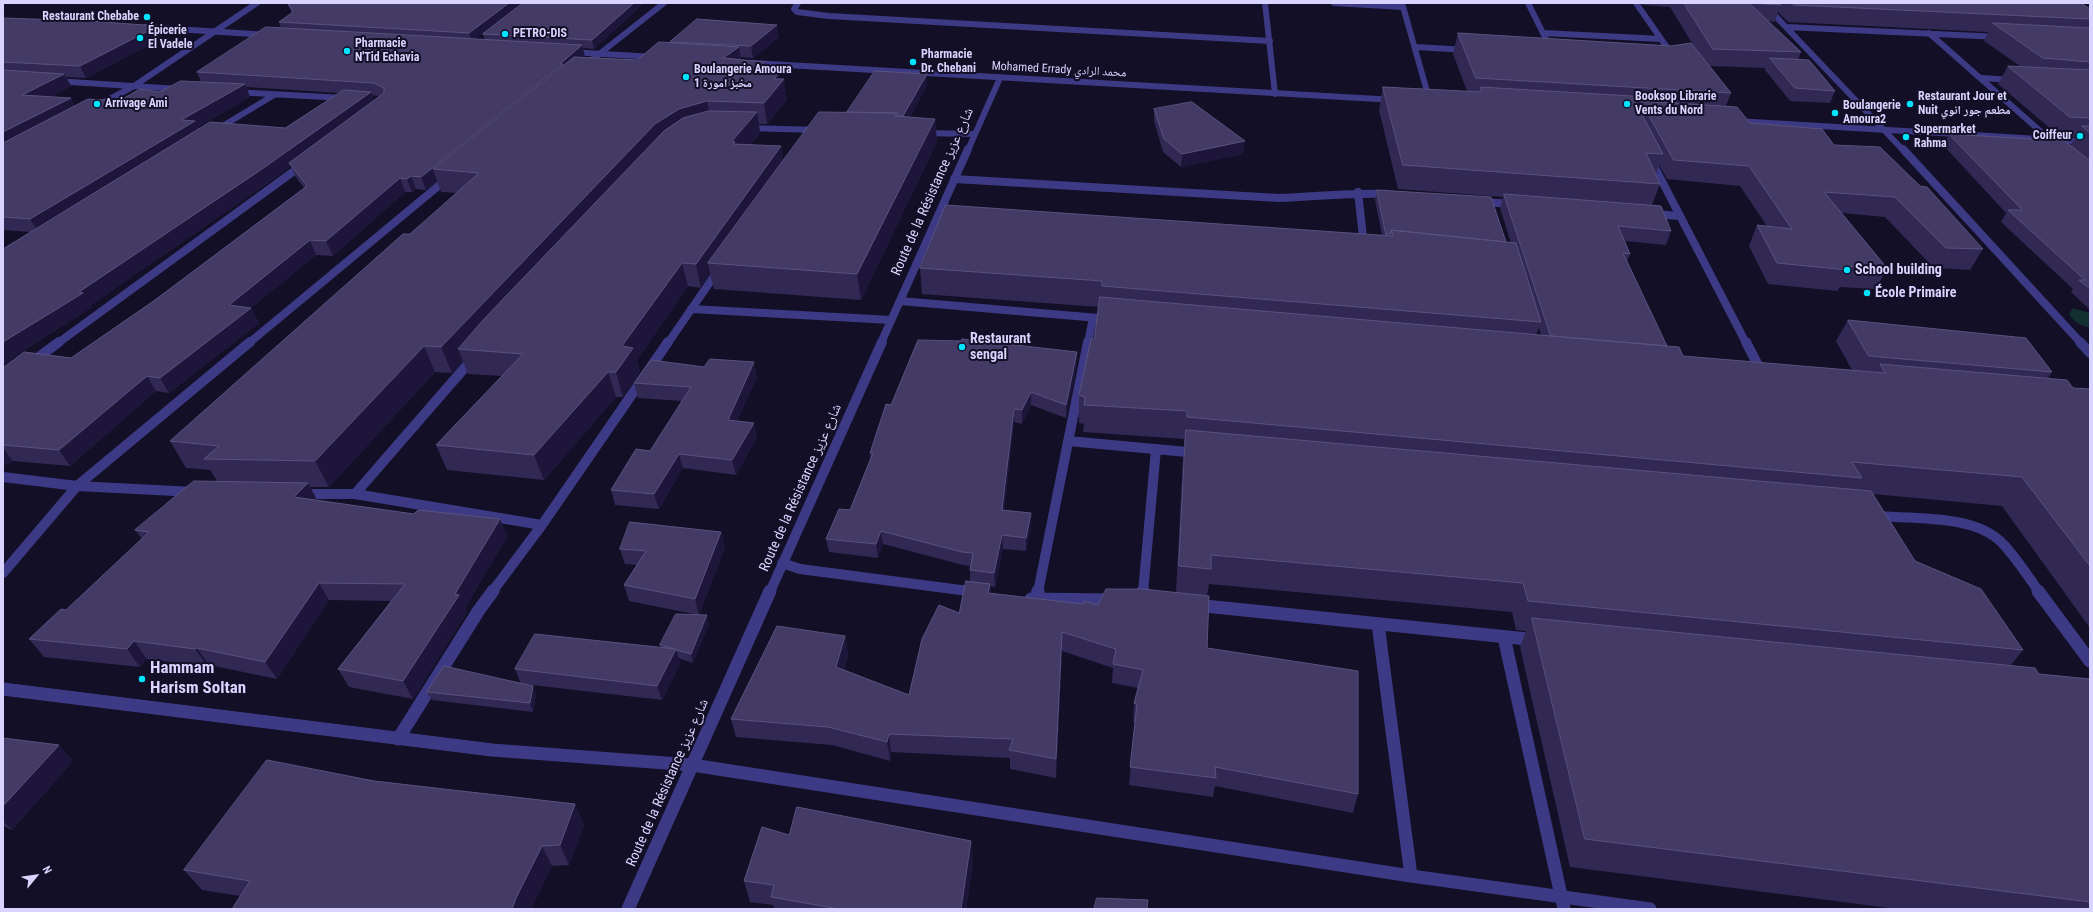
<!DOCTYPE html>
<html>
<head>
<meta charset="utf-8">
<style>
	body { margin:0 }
	#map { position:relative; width:2093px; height:912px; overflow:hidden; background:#130f26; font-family:"Roboto Condensed",sans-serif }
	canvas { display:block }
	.frame { position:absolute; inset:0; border:4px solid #d9d4ff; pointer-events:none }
	.north { position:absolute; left:16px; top:856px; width:40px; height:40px; -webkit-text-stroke:3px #130f26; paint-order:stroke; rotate:61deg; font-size:11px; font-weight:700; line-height:16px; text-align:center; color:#d9d4ff }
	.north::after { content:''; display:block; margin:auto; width:14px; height:18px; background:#d9d4ff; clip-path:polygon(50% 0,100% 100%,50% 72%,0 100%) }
</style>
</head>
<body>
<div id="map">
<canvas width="2093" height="912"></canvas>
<div class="frame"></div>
<div class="north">N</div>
</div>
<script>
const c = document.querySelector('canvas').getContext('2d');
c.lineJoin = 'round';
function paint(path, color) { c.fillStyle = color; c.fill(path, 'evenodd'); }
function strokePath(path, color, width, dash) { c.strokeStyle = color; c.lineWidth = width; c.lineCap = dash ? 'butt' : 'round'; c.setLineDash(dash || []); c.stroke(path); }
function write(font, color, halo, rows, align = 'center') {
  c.font = font + ' "Roboto Condensed","Noto Naskh Arabic",sans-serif'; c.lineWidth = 4; c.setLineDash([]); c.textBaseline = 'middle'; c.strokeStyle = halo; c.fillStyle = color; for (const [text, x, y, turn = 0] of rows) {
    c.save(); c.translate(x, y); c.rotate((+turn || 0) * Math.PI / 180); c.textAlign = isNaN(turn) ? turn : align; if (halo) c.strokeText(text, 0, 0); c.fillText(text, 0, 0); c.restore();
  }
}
const green = new Path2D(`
	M2073,308L2090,313V327C2082,327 2073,321 2069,314Z`);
const minorFar3 = new Path2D(`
	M798,3L794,9L797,12L829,16L1270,41
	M1265,3L1275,94
	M1334,3L1403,7
	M1402,3L1430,102
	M1528,3L1546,39
	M1636,3L1673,56
	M1763,3L1903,150
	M1786,27L2000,37
	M1543,33L1661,39
	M1929,33L2056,145
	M1416,47L1467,50
	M584,66L664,3
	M1981,78L2013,80
	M55,81L179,89
	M234,92L344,98
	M95,107L134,86L257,3
	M746,128L818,130
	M216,130L274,95
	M922,133L974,134`);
const minorFar2 = new Path2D(`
	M1903,149L2081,343
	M1651,160L1746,343
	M954,179L1279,198C1316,197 1351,192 1388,194
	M1358,192L1364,246
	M1480,202L1514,204
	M1652,214L1680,216
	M900,301L1110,319
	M691,309L891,320
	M58,343L305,163
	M249,343L448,178
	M668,343L719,269
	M1088,343L1093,318`);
const minorFar1 = new Path2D(`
	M1746,342L1763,375
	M2080,342L2090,353
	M32,362L59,342
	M1068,441L1198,453
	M3,477L77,486L194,492
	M300,494H355L542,525
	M355,494L474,357
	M1875,516C1914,519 1977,514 2004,545C2017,559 2028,576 2039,592
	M782,563L800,569L976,592
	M3,573L77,486L250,342
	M492,592L542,525L668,342
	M1038,592L1088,342
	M1143,592L1156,449`);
const minor = new Path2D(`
	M968,591L977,592
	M2038,591L2090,661
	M1031,599L1113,600
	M1036,600L1038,591
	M1142,600L1143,591
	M1195,605L1537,640
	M1378,624L1411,876
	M1504,637L1564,909
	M3,689L492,750L692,765L1411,876L1650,909
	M398,739L479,610L493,591`);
const tertiaryFar3 = new Path2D(`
	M145,27L268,35
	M570,52L654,57
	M752,63L1395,100
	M1736,121L2090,142
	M968,150L1000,78`);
const tertiaryFar2 = new Path2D(`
	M881,343L968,149`);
const tertiaryFar1 = new Path2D(`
	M770,592L882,342`);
const tertiary = new Path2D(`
	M628,909L770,591`);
const wall = new Path2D(`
	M287,3H522L475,39L485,40L483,34L523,3H644L594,49L582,48L585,57L584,58L637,60L671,43L670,42L779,37L753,58L741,57V60L780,79L787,100L767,124H759L760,133L750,145L784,160L847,112L927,74V85L910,117L935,119L937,142L861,300L714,289L710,274L701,288L688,286L637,360L640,372L623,397H616L544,480L447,470L436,445L502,376L468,374L463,361L452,373L435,372L329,487H310L317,500L414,514L500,519L507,537L465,608L467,612L413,699L349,687L338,669L391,601L329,600L277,679L209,665L208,667L147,659L140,667L44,657L29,639L66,610L142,539L135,530L217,481L210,470L186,468L170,441L457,193L441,192L437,181L426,190L416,189L412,192H405L333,256L316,255L251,308L259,323L169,393L156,391L70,466L13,461L3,466V249L31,232L3,230V18L158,26L163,38L86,78L66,77L71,86L50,97L75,106L119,101L201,82L197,72L281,28L279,22L292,13ZM246,87L339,93L285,128L199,129L198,127L250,97ZM372,95L378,96H379L374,100ZM291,166L295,176L304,188L155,300L71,358L13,361L11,359L92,307L91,305L268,183Z
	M1641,3H2081L2090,9V310L2071,292L2073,289L2001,222L2006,213L1943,145L1949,134L2071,145L2075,137L2059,136L1998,84L2008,66H2020L1984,41L1988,32L1788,22L1778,12L1775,22L1768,21L1801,52L1798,60L1835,91L1830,103L1790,101L1765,70V68L1710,66L1731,93L1726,106L1750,123L1834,145L1983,249L1970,270L1934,268L1885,217L1842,213L1887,268L1876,289L1840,287L1837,291L1768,284L1749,246L1757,225L1767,226L1740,186L1667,179L1659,165L1656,174L1660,184L1652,205L1671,231L1666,245L1625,241L1630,254L1627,261L1667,346L1683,356L1852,370L1836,341L1848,320L2052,372L2048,378L2073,388L2090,389V628L2002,506L1873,494L1915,561L2023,650L2011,665L2039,674L2090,679V909H1897L1570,867L1520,647L1526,631L1516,630L1512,612L1209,584L1207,596V648L1358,794L1353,813L1215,786L1213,797L1129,785L1135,722H1133L1134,703L1138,688L1112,683L1113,668L1062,651L1056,778L1010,769V758L891,752L890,761L832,745L736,737L731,719L845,636L848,655L844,670L909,695L959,613L970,581V566L963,565L883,544L878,558L829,552L826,539L850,510L870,459V453L891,405L1077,352V364L1066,418L1031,405L1022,424L1014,422L1004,511L1031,513V527L1026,551L1003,549L995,587L990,586L991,593L1083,604L1098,605L1176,593L1183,458L1185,445H1184V439L1083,432L1084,424L1079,423V395L1094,339L1099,307L922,294L920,268L1382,235L1375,200L1377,190L1506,242L1511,243L1500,208L1503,197L1398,189L1379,110L1383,87L1467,91L1453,54L1458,33L1698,53L1670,7L1643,5ZM1539,328L1541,335H1536Z
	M1154,109L1245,141L1243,154L1181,167L1163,152L1154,121Z
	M757,377L737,421L757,437L736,475L683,468L659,509L615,505L611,490L650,451L682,401L638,398L634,383Z
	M721,532L725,547L699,615L629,601L624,585L637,565L625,564L620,549Z
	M709,624L693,663L678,658L680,664L662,700L523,684L533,686L536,694L533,712L432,700L427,692L521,684L515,669L661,647L660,645Z
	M3,738L59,745L73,761L12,830L3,826Z
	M374,781L575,804L584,825L569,865L552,866L531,909H232L240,896L202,890L184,870Z
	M789,835L973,862L966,909H774L773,905L750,902L744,881Z`);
const shadedWall = new Path2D(`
	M509,3H522L472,41L469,33Z
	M634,3H644L594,49L592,40Z
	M777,25L779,37L753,58L751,46Z
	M158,26L163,38L86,78L80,66Z
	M582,45L585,57L566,74L433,169L437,181L426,190L421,177L560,64Z
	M739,47L742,66L723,58Z
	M765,62L768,82L755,72Z
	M779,73L780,84L784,79L787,100L767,124L764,103L774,79Z
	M64,74L71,86L29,107L22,95Z
	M927,74V85L904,128L903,116Z
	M245,84L250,97L198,127L201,134L39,232L30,219L181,120Z
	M371,92L376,104L289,163L291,166L268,183L91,305L92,307L11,359L16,366L3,376V342L79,292Z
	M71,98L78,110L3,149V132Z
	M707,101L711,123L458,349L463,361L452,373L441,347L655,124L679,109Z
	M757,112L760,133L738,159L732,141Z
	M935,119L937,142L861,300L857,274Z
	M1245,141L1243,154L1181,167L1182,154Z
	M781,146L785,167L708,263L710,274L701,288L696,264Z
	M411,176L416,189L412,192L407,179Z
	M400,178L405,192L333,256L326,241Z
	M310,240L316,255L251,308L259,323L169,393L160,378L229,305Z
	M682,263L688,286L637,360L640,372L623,397L616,372L622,346Z
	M424,346L435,372L329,487L315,461Z
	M1077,352V364L1066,418V405Z
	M754,362L757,377L731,434L728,420Z
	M608,372L616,397L544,480L534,455Z
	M147,376L156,391L70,466L59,450Z
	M1031,392V405L1022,424V410Z
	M1014,409V422L1003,524L1002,510Z
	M754,423L757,437L736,475L732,460Z
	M3,448L13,461L3,466Z
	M679,454L683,468L659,509L654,494Z
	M308,483L317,500L294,497Z
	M1031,513V527L1026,551V538Z
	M500,519L507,537L465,608L467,612L413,699L403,681Z
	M881,531L883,544L878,558L876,544Z
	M721,532L725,547L699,615L695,599Z
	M1002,535L1003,549L995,587L994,573Z
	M319,583L329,600L277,679L265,662Z
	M990,584L991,602L988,593Z
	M707,615L709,624L693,663L691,654Z
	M1062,632V651L1056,778V759Z
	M845,636L848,655L839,686L836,667Z
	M134,641L147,659L140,667L127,649Z
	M197,648L209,665L208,667L195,649Z
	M676,649L680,664L662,700L657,686Z
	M533,686L536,694L533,712L530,703Z
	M889,734L891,752L890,761L887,742Z
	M59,745L73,761L12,830L3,821V806Z
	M575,804L584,825L569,865L560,845Z
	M971,841L973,862L966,909H961Z
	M542,846L552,866L531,909H512L516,898Z`);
const building = new Path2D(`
	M288,3H509L469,33L279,22L293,12Z
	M523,3H634L592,40L483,34Z
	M1684,3H1779L1781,5L1749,3L1801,52L1713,49Z
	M1792,3H2081L2090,9V19L1794,5Z
	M3,18L90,21L158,26L80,66L3,62Z
	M697,19L777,25L751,46L670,42Z
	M1993,23L2090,28V62L2043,58Z
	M266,27L582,45L560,64H563L421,177L411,176L407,179L400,178L326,241L310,240L229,305L251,308L160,378L147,376L59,450L3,445V368L24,352L71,358L155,300L307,186L289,163L384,93V88L374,83L197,72Z
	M1458,33L1671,46L1691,43L1731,93L1476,78Z
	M659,42L739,47L723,58L765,62L755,72L779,73L774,79H784L764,103L707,101L679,109L655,124L441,347L424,346L315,461L204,459L219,446L170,441L403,234H410L479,173L433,169L574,57L637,60Z
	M1770,58L1809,60L1835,91L1795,88Z
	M2008,66L2090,70V118L2070,117Z
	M3,70L64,74L22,95L71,98L3,132Z
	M875,71L927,74L903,116H897V113L847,112Z
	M181,81L245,84L181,120L195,121L30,219L3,217V143L88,99L119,101L140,89L159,92Z
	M1383,87L1482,92L1480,87L1632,96L1663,154L1646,153L1660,184L1403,165Z
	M344,90L371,92L262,169L79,292L83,293L3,342V249L210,122L285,128Z
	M1641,101L1737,107L1750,123L1822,129L1834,145L1880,147L1920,186L1927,187L1983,249L1946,248L1895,197L1824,192L1887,268L1845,266L1848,270L1777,263L1757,225L1792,229L1749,166L1674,160Z
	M1192,102L1245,141L1182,154L1164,139L1154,109Z
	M709,111L757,112L732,141L735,142L733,144L781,146L696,264L682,263L622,346L633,348L616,372H608L534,455L436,445L523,354L458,349L484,319L664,131L683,118Z
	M819,112L897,113L895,116L935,119L857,274L708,263Z
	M2082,126H2090V133Z
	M1949,134L2065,141L2090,161V289L2079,280H2085L2008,210H2022Z
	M1377,190L1491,197L1506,242L1391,230V234H1386Z
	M1504,194L1661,206L1671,231L1618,226L1630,254L1623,253L1667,346L1551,336Z
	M946,205L1393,236L1391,230L1516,243L1541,322L1102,286V281L920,268Z
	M1100,297L1679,347L1683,356L1885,373L1880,364L2067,380L2073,388L2090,389V566L2022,477L1852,462L1862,478L1187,417V411L1084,405L1085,397L1079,395L1091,339H1094Z
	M1848,320L2026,338L2052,372L1869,356Z
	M962,339L1077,352L1066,405L1031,392L1022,410L1014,409L1002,510L1031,513L1026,538L1002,535L994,573L970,570L973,553L962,552L881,531L876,544L826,539L839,509L850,510L873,453H870L886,404L891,405L918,340L961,341Z
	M710,359L754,362L728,420L754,423L732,460L679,454L654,494L611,490L636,449L650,451L691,387L634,383L651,360L704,367Z
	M1186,430L1871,491L1915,561L1981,589L2023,650L1528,601L1523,583L1211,555V569L1179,566Z
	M194,481L308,483L294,497L414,514L418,510L500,519L455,594L459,595L403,681L338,669L405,584L319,583L265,662L197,648L195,649L134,641L127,649L29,639L61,609L66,610L149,532L135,530Z
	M630,522L721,532L695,599L624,585L646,551L620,549Z
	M966,581L990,584L988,593L1083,604L1084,601L1098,605L1106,589H1143L1209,596L1207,648L1358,671V794L1215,767L1216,778L1130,767L1137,704L1134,703L1143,670L1113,664L1116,649L1062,632L1056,759L1009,750L1013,739L889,734L887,742L828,727L731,719L777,626L845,636L836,667L909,695L922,639L939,605L959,613Z
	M676,614L707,615L691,654L676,650V649L671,648L660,645Z
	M1532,618L2035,668L2039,674L2090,679V902L1585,839Z
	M535,634L676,649L657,686L515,669Z
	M444,666L533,686L530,703L427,692Z
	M3,738L59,745L3,806Z
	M267,760L374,781L575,804L560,845L542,846L516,898L512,909H232L250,881L184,870Z
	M797,807L971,841L961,909H839L771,897L774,885L744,881L762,827L789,835Z
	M1097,898L1148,900L1147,909H1094Z`);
const markers = [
	[147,17,4,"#00e5ff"],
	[505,34,4,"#00e5ff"],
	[140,38,4,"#00e5ff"],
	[347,51,4,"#00e5ff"],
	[913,62,4,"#00e5ff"],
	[686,77,4,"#00e5ff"],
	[97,104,4,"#00e5ff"],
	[1627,104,4,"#00e5ff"],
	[1910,104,4,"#00e5ff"],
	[1835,113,4,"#00e5ff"],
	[2080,136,4,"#00e5ff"],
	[1906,137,4,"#00e5ff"],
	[1847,270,4,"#00e5ff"],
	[1867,293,4,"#00e5ff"],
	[962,347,4,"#00e5ff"],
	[142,679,4,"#00e5ff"]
];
const farPoinames = [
	["Restaurant Chebabe",139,17,"right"],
	["Épicerie",148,31],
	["El Vadele",148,45],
	["PETRO-DIS",513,34],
	["Pharmacie",355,44],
	["N'Tid Echavia",355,58],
	["Pharmacie",921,55],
	["Dr. Chebani",921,69],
	["Boulangerie Amoura",694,70],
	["1 مخبز امورة",694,84],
	["Booksop Librarie",1635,97],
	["Vents du Nord",1635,111],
	["Restaurant Jour et",1918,97],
	["Nuit مطعم جور انوي",1918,111],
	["Arrivage Ami",105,104],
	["Boulangerie",1843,106],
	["Amoura2",1843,120],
	["Supermarket",1914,130],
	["Rahma",1914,144],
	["Coiffeur",2072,136,"right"]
];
const farStreetnames = [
	["Mohamed Errady محمد الرادي",1059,70,3]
];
const streetNames = [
	["Route de la Résistance شارع عزيز",933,192,-66],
	["Route de la Résistance شارع عزيز",801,488,-66],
	["Route de la Résistance شارع عزيز",668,783,-66]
];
const poiNames = [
	["School building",1855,270],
	["École Primaire",1875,293],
	["Restaurant",970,339],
	["sengal",970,355]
];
const nearPoinames = [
	["Hammam",150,669],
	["Harism Soltan",150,689]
];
paint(green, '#12302f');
strokePath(minorFar3, '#3d3a85', 6);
strokePath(minorFar2, '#3d3a85', 8);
strokePath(minorFar1, '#3d3a85', 10);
strokePath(minor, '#3d3a85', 13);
strokePath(tertiaryFar3, '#3d3a85', 6);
strokePath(tertiaryFar2, '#3d3a85', 8);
strokePath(tertiaryFar1, '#3d3a85', 10);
strokePath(tertiary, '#3d3a85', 13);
paint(wall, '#312854');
paint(shadedWall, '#1d163a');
paint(building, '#433a66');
strokePath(building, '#5a527e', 1);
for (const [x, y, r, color] of markers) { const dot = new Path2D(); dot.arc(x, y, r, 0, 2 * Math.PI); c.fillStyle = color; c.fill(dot); strokePath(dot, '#130f26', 1.5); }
write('bold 12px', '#d9d4ff', '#130f26', farPoinames, 'left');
write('12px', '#d9d4ff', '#130f26', farStreetnames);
write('14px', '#d9d4ff', '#130f26', streetNames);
write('bold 14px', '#d9d4ff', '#130f26', poiNames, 'left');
write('bold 17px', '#d9d4ff', '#130f26', nearPoinames, 'left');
</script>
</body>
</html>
